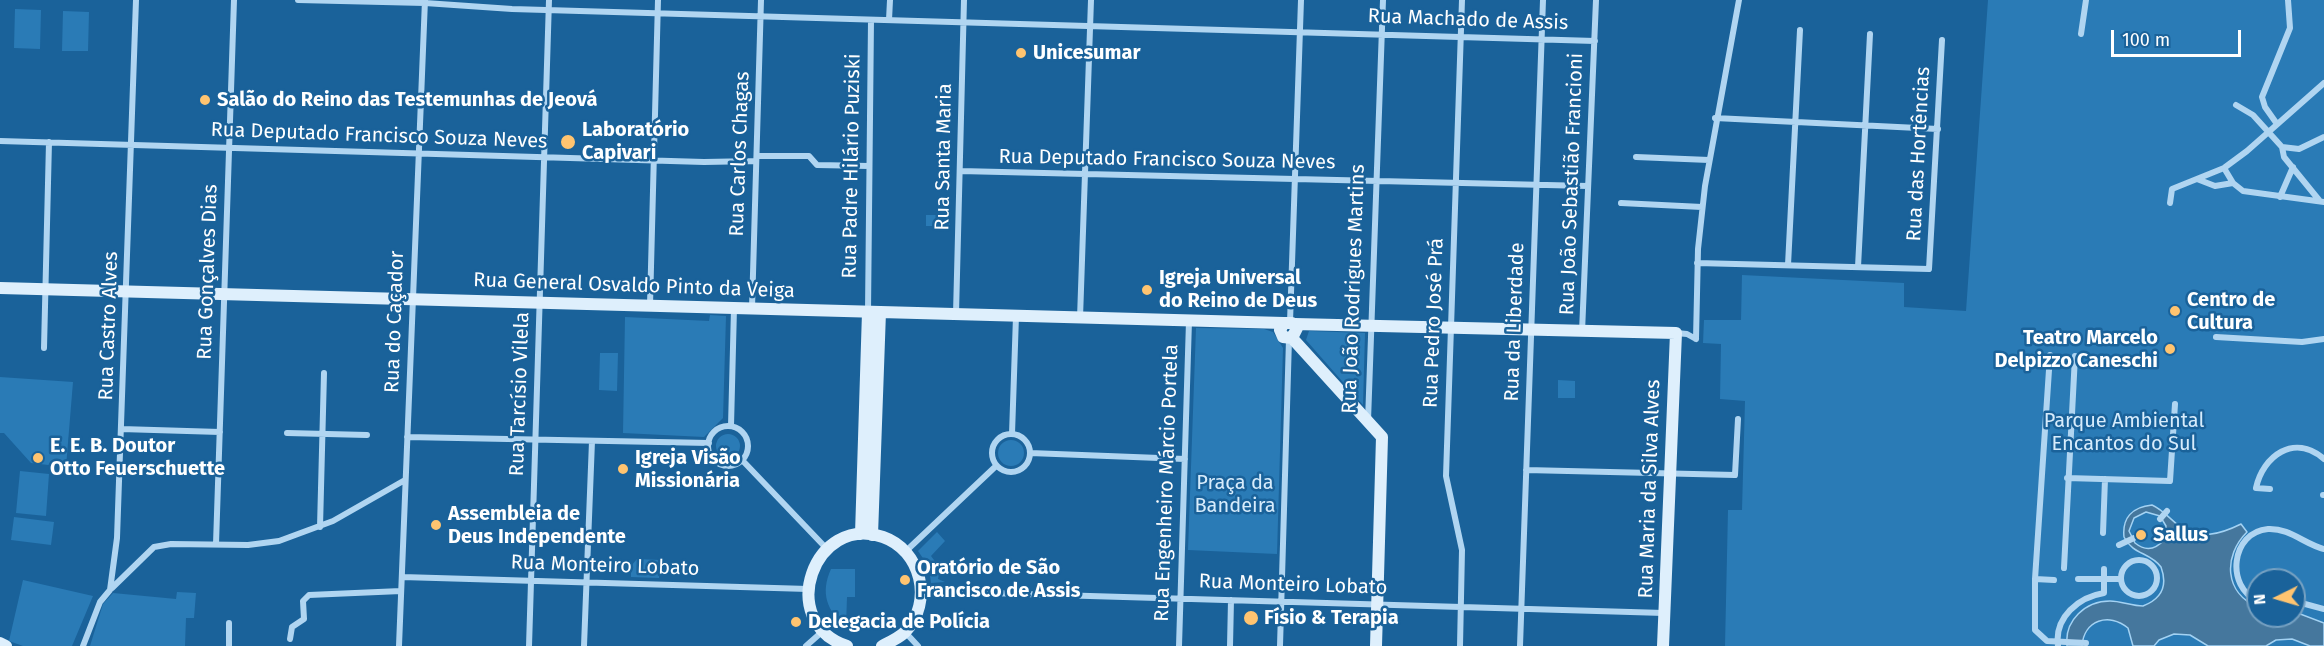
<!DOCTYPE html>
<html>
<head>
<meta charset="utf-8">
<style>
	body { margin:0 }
	#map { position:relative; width:2324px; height:646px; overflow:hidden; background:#1a629a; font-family:"Fira Sans",sans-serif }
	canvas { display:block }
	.north { position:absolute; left:2246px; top:568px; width:60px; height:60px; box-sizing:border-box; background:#1a629a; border:2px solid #76a1c2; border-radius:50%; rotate:265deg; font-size:16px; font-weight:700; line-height:24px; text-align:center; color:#fff }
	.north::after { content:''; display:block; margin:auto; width:21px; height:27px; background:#ffc470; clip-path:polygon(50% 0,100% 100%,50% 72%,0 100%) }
	.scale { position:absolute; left:2111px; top:30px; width:130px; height:27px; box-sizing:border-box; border:3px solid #fff; border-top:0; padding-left:8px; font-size:18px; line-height:21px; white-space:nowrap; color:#fff; -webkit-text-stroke:4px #1a629a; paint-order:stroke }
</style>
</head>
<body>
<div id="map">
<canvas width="2324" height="646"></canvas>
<div class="north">N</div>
<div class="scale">100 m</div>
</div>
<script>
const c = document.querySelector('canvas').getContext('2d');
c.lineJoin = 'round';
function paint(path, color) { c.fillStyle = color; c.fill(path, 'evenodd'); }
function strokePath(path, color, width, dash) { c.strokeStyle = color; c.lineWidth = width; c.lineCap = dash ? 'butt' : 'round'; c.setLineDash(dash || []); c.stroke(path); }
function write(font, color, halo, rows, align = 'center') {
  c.font = font + ' "Fira Sans",sans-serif'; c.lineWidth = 5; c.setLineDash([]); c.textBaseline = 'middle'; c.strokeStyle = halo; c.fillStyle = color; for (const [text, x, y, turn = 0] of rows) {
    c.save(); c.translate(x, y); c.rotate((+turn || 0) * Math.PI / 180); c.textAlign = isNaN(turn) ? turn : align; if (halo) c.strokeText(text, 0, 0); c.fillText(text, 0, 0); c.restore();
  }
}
const green = new Path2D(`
	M1988,0H2324V646H1725L1728,510H1742L1745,401L1720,399L1721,344L1703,343L1704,320H1741L1742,275L1904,283V307L1966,311ZM2258,580H2294V616H2258Z
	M15,9L41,10L40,49L14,48Z
	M63,11L89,12L88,51H62Z
	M926,215H950V226H926Z
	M710,315L726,316L723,418L704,437L623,433L625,317L709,321Z
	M1196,328L1264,329L1273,332L1283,348L1277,554L1188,550Z
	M1309,331L1365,333L1363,405L1306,340Z
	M600,353H618L617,391L599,390Z
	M0,377L73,382L66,467L31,463L4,433H0Z
	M1558,380L1575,381V398H1558Z
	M716 446a12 12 0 1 1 24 0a12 12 0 1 1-24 0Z
	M998 453a13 13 0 1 1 26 0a13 13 0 1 1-26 0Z
	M20,471L49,474L46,516L16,513Z
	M14,517L54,522L51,545L11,540Z
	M937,532L945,541L931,556L940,568L938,579L945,582L931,583L929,567L918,551Z
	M637,559L660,560L659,578L631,577V566Z
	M831,569H855V597H847L846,627C827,611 820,593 831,569Z
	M23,580L93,596L72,646H23L9,641Z
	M177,592L196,593L194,618H186L185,646H90L103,604L113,593L176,599Z`);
const water = new Path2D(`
	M2152,505C2163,510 2169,518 2178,525C2198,541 2221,534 2241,524L2247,532C2223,556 2224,593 2258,607V616H2294L2295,612L2324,623V646H2310L2292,639L2276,640L2266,646H2208L2190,635L2174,634L2159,640L2154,646H2133L2128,628C2109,612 2084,620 2082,646H2067C2064,620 2086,601 2110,601C2121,601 2132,606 2143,606C2161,599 2168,586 2161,567C2150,552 2133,555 2124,537C2122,518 2132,507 2152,505ZM2146,512L2160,516L2166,526L2164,540C2155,550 2145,551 2135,543L2129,531L2134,518Z`);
const street = new Path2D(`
	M298,0L425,3L512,9L1595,41
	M889,20L890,0
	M2081,34L2086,0
	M2236,105L2253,115L2282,147L2299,149L2324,137
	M1715,118L1938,129
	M2277,124L2265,107L2262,97L2290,28L2288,0
	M0,141L704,162L756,161
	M2282,147L2284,157L2319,200
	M757,156H809L817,165L869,166
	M1636,157L1709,160
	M2224,168L2233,183L2243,191L2324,202
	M960,171L1588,186
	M2197,179L2215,186L2233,183
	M2280,197L2293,167
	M1621,203L1702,207
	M2170,203L2172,189L2224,168L2247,151L2324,83
	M1697,263L1929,269L1942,40
	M1788,265L1800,30
	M1858,267L1870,34
	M650,305L658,0
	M752,308L761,0
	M868,312L871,20
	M956,314L964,0
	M1080,318L1091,0
	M1290,322L1301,0
	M1582,332L1596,0
	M1676,333L1687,334L1696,339
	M2216,337L2302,342L2324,339
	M1696,339L1698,249L1705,186L1739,0
	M44,348L49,142
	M2050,355L2035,579V630L2047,641L2086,643
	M1368,421L1383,0
	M731,426L734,308
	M708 446a20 20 0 1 1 40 0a20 20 0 1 1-40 0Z
	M121,429L220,432
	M287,433L367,435
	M992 453a19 19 0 1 1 38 0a19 19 0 1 1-38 0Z
	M1012,434L1016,316
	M407,437L709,443
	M1030,453L1185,459
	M742,460L827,549
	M1526,470L1735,475L1738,419
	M2067,478L2170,481L2175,404
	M2270,489L2256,488C2263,456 2294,433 2324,459
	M2323,495H2324
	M2160,519L2167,511
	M320,527L324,373
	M2103,533L2105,479
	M216,544L234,0
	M2119,545L2134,538
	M906,551L996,466
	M2121 578a18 18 0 1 1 36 0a18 18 0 1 1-36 0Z
	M2064,568L2075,356
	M402,577L808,589
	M2035,579L2054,580
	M2078,579H2121
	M112,588L154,547L171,544L248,545L279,541L333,521L405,480
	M921,591L1664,613
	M2258,601C2225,587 2231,532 2268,529C2290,528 2304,544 2324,549
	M2294,601L2324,609
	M905,632L918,646
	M290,639L292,627L304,619L303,601L309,595L401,591
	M83,646L100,602L110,590L117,538L136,0
	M229,646V623
	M399,646L425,0
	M529,646L549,0
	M584,646L592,441
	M806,646L823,631
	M1179,646L1189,321
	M1230,646L1231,600
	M1280,646L1289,339
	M1460,646L1462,550L1446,476L1462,0
	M1520,646L1543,0
	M2058,646C2054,617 2079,597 2104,593V569`);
const secondary = new Path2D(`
	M0,288L1284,323
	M1295,324L1676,333L1663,646
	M1292,338L1297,328L1292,323H1284L1280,330L1283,337L1292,338L1382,437L1376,646
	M861,534L868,312
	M872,535L880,312
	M0,643L6,646
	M847,646C775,622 814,513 883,537C921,550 934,602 905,632C899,638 890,642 882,646`);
const markers = [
	[1021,53,6,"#ffc470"],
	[205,100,6,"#ffc470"],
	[568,142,8,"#ffc470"],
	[1147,290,6,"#ffc470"],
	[2175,311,6,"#ffc470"],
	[2170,349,6,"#ffc470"],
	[38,458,6,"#ffc470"],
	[623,469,6,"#ffc470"],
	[436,525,6,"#ffc470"],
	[2141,535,6,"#ffc470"],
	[905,580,6,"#ffc470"],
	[1251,618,8,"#ffc470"],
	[796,622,6,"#ffc470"]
];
const streetNames = [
	["Rua Machado de Assis",1468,20,2],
	["Rua Deputado Francisco Souza Neves",379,136,2],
	["Rua Carlos Chagas",740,154,-88],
	["Rua das Hortências",1919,154,-87],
	["Rua Santa Maria",944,157,-89],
	["Rua Deputado Francisco Souza Neves",1167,160,1],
	["Rua Padre Hilário Puziski",852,166,-89],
	["Rua João Sebastião Francioni",1572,184,-88],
	["Rua Gonçalves Dias",208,272,-88],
	["Rua General Osvaldo Pinto da Veiga",634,286,2],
	["Rua João Rodrigues Martins",1354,289,-88],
	["Rua do Caçador",395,322,-88],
	["Rua da Liberdade",1515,322,-88],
	["Rua Pedro José Prá",1434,323,-88],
	["Rua Castro Alves",109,326,-88],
	["Rua Tarcísio Vilela",520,394,-88],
	["Rua Engenheiro Márcio Portela",1167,483,-88],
	["Rua Maria da Silva Alves",1650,489,-88],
	["Rua Monteiro Lobato",605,566,2],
	["Rua Monteiro Lobato",1293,585,2]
];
const poiNames = [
	["Unicesumar",1033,53],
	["Salão do Reino das Testemunhas de Jeová",217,100],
	["Laboratório",582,130],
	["Capivari",582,153],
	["Igreja Universal",1159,278],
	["do Reino de Deus",1159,301],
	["Centro de",2187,300],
	["Cultura",2187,323],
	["Teatro Marcelo",2158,338,"right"],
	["Delpizzo Caneschi",2158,361,"right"],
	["E. E. B. Doutor",50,446],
	["Otto Feuerschuette",50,469],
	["Igreja Visão",635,458],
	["Missionária",635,481],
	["Assembleia de",448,514],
	["Deus Independente",448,537],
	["Sallus",2153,535],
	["Oratório de São",917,568],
	["Francisco de Assis",917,591],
	["Físio & Terapia",1264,618],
	["Delegacia de Polícia",808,622]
];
const parkNames = [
	["Parque Ambiental",2124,421],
	["Encantos do Sul",2124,444],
	["Praça da",1235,483],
	["Bandeira",1235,506]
];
paint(green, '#2a7bb6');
paint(water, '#45779d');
strokePath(water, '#a3d2f3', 1.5);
strokePath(street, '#b0d5f1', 6);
strokePath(secondary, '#deeffc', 12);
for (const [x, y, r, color] of markers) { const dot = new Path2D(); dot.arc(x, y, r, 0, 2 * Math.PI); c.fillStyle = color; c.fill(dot); strokePath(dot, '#1a629a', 2); }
write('20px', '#fff', '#1a629a', streetNames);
write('bold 20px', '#fff', '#1a629a', poiNames, 'left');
write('20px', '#d7ecfc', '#1a629a', parkNames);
</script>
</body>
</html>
